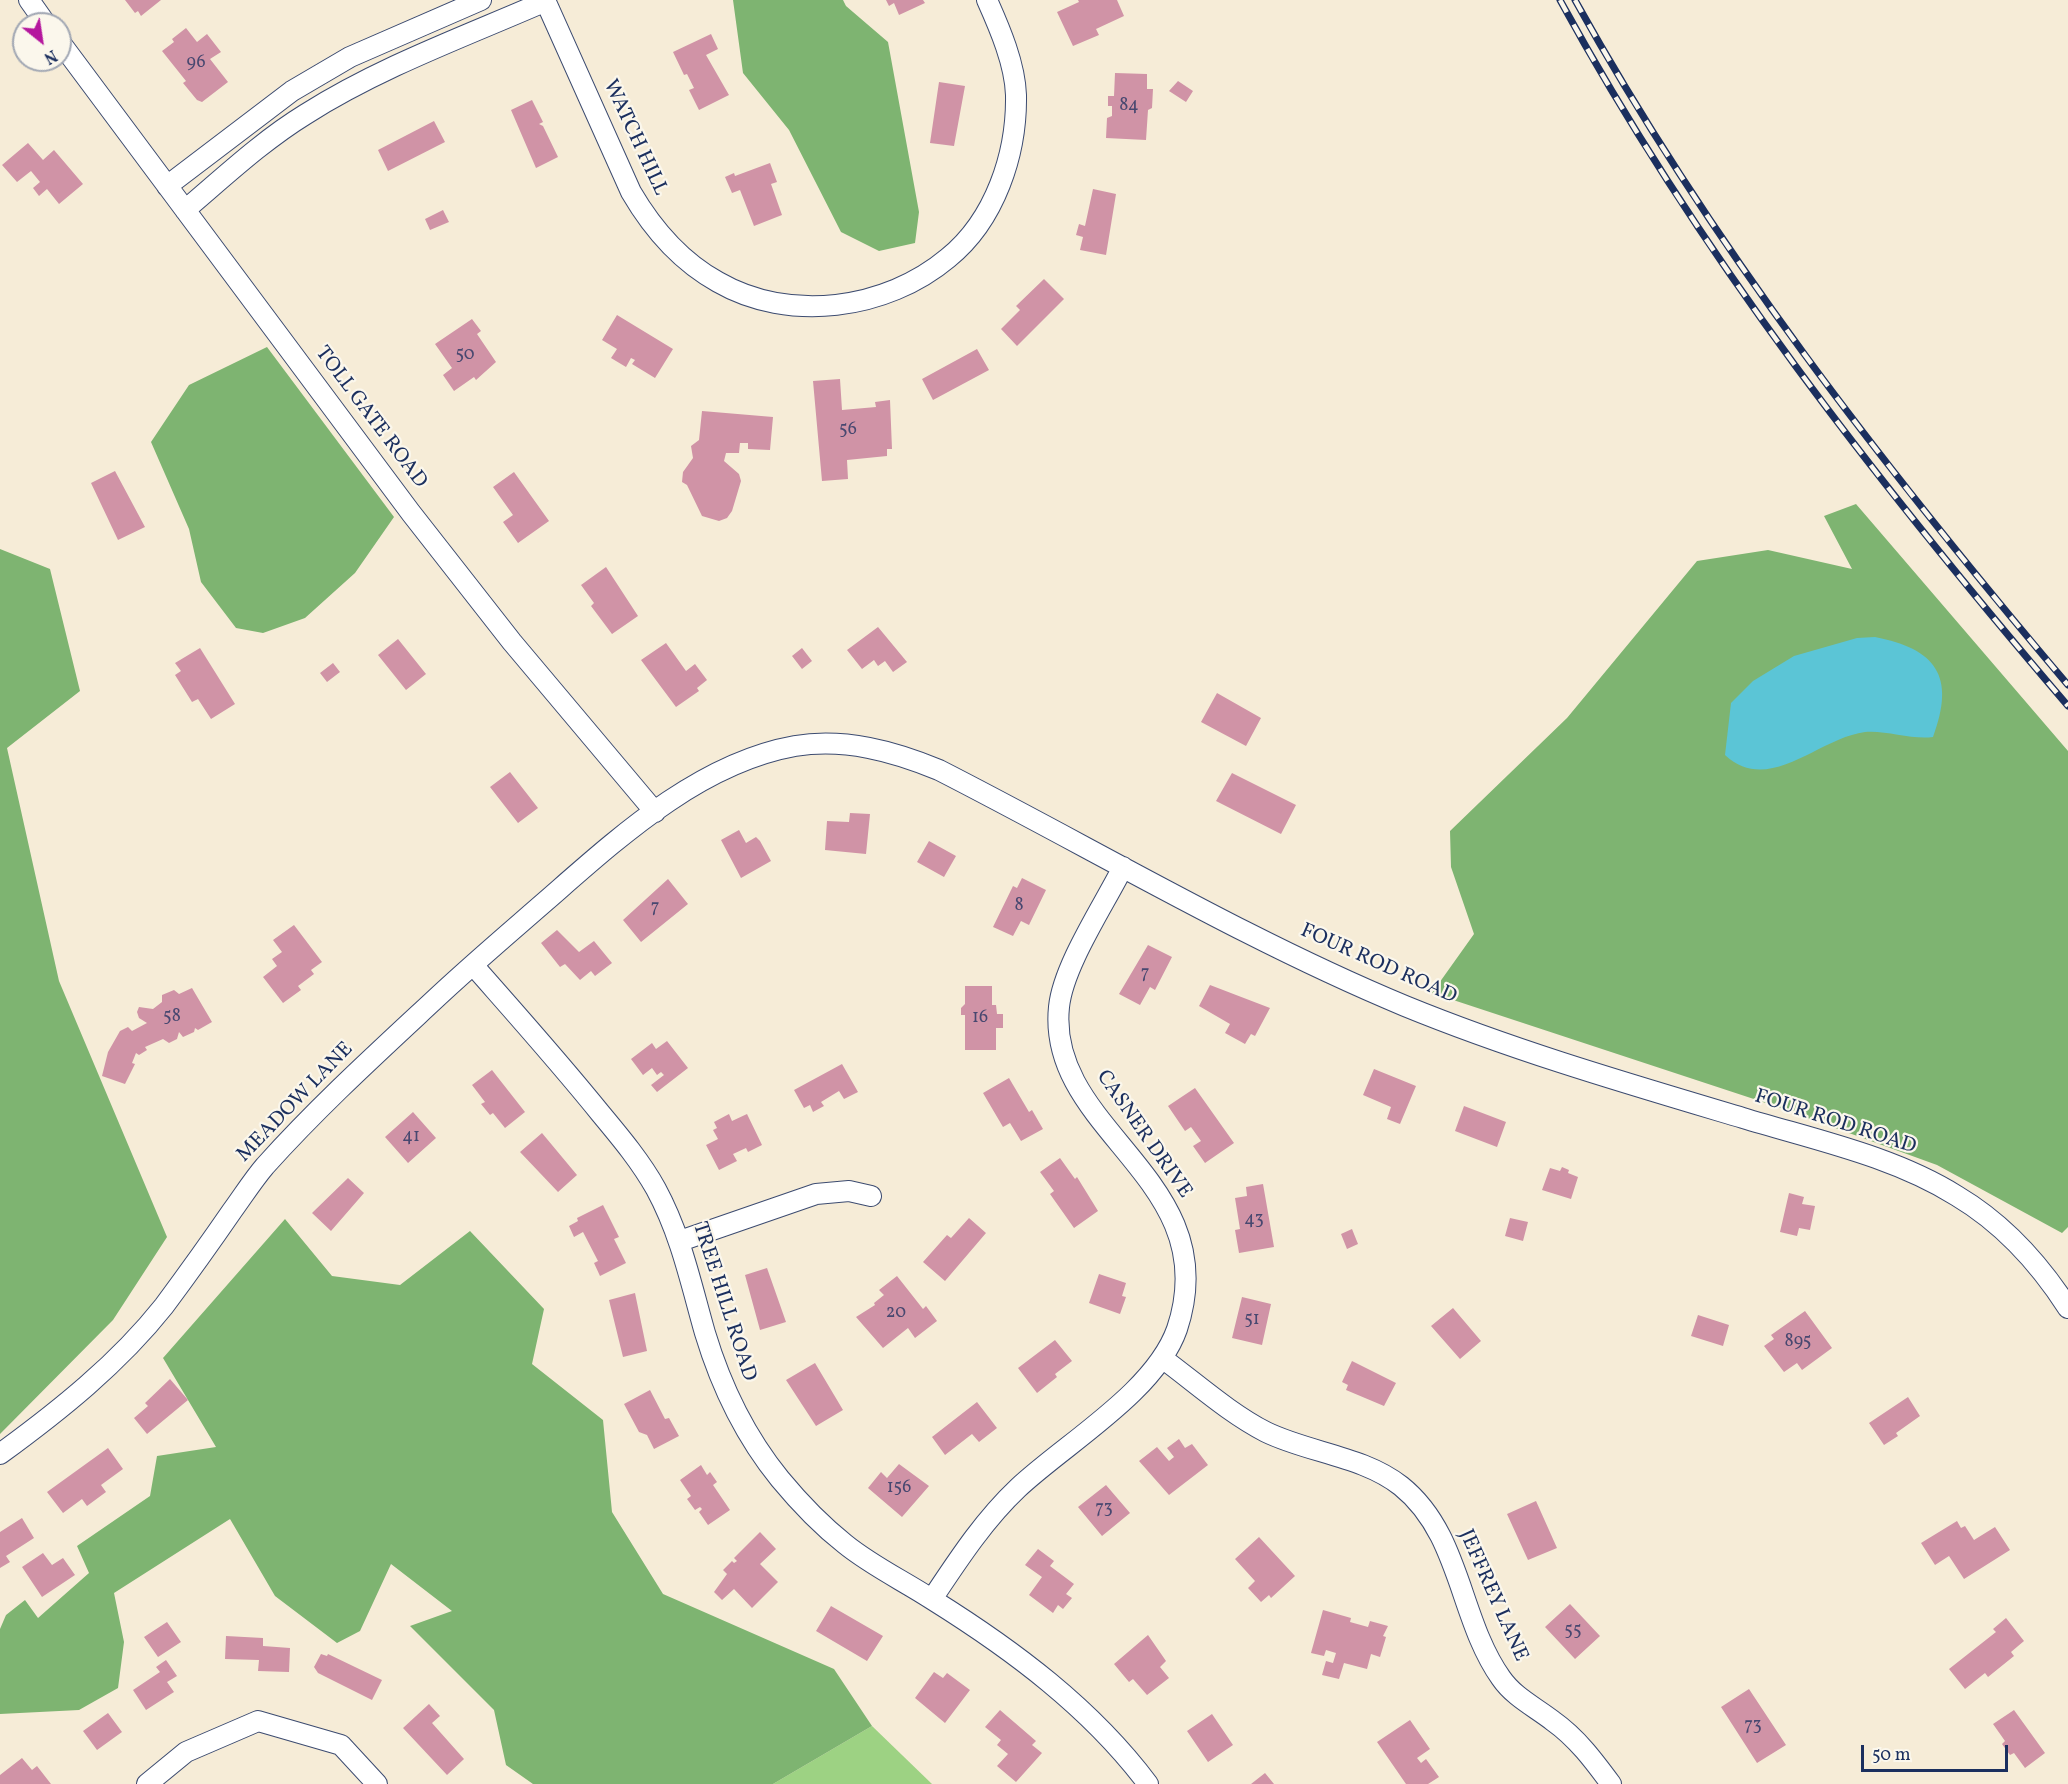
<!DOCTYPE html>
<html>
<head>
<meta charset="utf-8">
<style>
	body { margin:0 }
	#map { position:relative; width:2068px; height:1784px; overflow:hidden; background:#f6ecd7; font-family:Vollkorn,serif }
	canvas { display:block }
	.north { position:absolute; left:12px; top:12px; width:60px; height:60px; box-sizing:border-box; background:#fbf7ec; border:2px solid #a1a7b3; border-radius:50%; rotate:150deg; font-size:16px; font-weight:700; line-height:24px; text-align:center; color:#1b2f5e }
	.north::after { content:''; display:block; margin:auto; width:21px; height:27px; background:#b5179e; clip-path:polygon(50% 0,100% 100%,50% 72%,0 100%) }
	.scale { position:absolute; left:1861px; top:1745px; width:147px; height:27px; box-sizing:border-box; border:3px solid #1b2f5e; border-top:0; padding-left:8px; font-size:18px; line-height:21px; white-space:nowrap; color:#1b2f5e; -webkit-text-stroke:4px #fbf7ec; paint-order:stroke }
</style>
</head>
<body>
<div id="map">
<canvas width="2068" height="1784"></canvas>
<div class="north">N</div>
<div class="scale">50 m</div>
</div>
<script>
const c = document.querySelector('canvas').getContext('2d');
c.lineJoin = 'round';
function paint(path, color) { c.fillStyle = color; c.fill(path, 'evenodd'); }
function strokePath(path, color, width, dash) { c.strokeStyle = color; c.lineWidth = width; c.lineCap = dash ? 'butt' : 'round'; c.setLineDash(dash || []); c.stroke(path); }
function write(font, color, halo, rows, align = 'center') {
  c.font = font + ' Vollkorn,serif'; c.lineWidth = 4.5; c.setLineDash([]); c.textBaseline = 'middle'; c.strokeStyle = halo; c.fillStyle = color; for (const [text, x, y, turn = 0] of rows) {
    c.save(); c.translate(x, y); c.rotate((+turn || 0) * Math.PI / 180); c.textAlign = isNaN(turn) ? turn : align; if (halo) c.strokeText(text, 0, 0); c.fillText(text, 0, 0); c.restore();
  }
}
const green = new Path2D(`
	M872,1726L932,1784H773Z`);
const forest = new Path2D(`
	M733,0H843L846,6L888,42L919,212L915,243L879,251L841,232L789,130L743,73Z
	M267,347L394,517L355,573L305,618L263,633L236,628L201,582L189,529L151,442L189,385Z
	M1856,504L2068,751V1227L2062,1233L1937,1165L1772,1105L1432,993L1474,934L1451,867L1450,831L1567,718L1697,561L1768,550L1852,569L1824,516Z
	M0,549L50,569L80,691L7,748L59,981L167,1237L113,1320L0,1434Z
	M285,1219L332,1276L400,1285L470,1231L544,1309L532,1364L603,1420L612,1512L663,1594L834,1669L872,1726L773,1784H533L506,1765L494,1710L410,1626L452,1611L391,1564L360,1631L337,1643L275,1596L230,1519L114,1593L124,1642L118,1688L79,1710L0,1714V1629L6,1615L25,1600L38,1618L89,1573L77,1546L150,1496L157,1456L216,1447L163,1358Z`);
const water = new Path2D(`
	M1875,637C1936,649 1956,676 1933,737C1912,740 1886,730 1865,732C1818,738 1769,796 1725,755L1731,703L1753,681L1794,656L1857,638Z`);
const building = new Path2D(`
	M125,0H161L141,16L138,11L135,13Z
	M886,0H923L925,3L899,15L894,3L889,6Z
	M1078,0H1117L1124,16L1096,29L1099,35L1073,46L1057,12L1079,2Z
	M186,28L197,42L207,34L221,52L210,59L228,82L202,102L197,100L183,83L186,81L162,51L174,42L172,39Z
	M711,34L718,49L706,55L729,95L699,110L689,90L694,88L687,74L684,75L673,52Z
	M1115,73L1147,74V89H1153L1152,108L1148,110L1146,140L1106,138L1107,118L1112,116V106H1108V96H1114Z
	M1178,81L1193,91L1186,102L1169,91Z
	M939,82L965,86L954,146L930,143Z
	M532,100L543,122L539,124L543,126L558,157L536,168L511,110Z
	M434,121L445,142L388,171L378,150Z
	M28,143L43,160L54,150L83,184L59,204L47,189L39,196L33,188L40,182L31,171L17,182L2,165Z
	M770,163L777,182L771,184L782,215L754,226L740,190L732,193L725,177L734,173L735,176Z
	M1093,189L1116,194L1106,255L1080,250L1083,237L1076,235L1079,224L1085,226Z
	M443,210L449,222L430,230L425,219Z
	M1044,279L1064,299L1017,346L1001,329L1020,310L1016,306Z
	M617,315L673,349L655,378L632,364L635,360L631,358L626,367L611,358L617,349L602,340Z
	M472,319L481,331L477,334L496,362L476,380L474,377L454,391L443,375L452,368L435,344Z
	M977,349L989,370L933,400L922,379Z
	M840,379L842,410L876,407L875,402L890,400L892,449H887V456L847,460L848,479L822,481L813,381Z
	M702,411L773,417L770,450L748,449V443H740L739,453H726L724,461L739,474L741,481L732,511L727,518L719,521L702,516L687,485L682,482L683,472L693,458L691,446L699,440Z
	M115,471L145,527L118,540L91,483Z
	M514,472L549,521L518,543L503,522L513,515L493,487Z
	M606,567L638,616L612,634L591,606L594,603L581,585Z
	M878,627L907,662L893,672L885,661L878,666L874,660L862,669L847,650Z
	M398,639L426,674L406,690L378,655Z
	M666,643L686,671L695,664L707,680L697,688L699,691L676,707L641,660Z
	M200,648L235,704L211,719L198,699L192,702L175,675L181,671L175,663Z
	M802,648L812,661L802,669L792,656Z
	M333,663L340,672L327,682L320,673Z
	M1217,693L1261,718L1246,746L1201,722Z
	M510,772L538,808L518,823L490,787Z
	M1232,773L1296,805L1281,834L1216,801Z
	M850,813L870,814L866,854L825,850L827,821L849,822Z
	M739,830L746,843L756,837L760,841L771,861L741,878L721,840Z
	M929,841L956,856L944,877L917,862Z
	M1022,878L1046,890L1029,925L1021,921L1013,936L993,927L1013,886L1017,888Z
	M668,879L688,904L641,942L623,920Z
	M294,925L322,962L311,970L314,974L298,986L301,990L283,1003L263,977L277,966L272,959L282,952L273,940Z
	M557,930L579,952L594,941L612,963L595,976L591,971L580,980L565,964L560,967L541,943Z
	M1148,945L1172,957L1155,990L1150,987L1140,1005L1119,994Z
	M1210,985L1270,1008L1255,1036L1251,1034L1245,1044L1225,1033L1230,1024L1199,1006Z
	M965,986H992V1005H996L997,1014H1003V1028H996V1050H965V1015H961V1008L965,1004Z
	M192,988L212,1022L198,1030L195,1028L194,1032L183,1037L179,1032L177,1039L169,1043L163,1039L145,1047L147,1050L139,1055L136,1053L132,1063L135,1064L125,1084L102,1076L108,1052L120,1031L128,1027L132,1031L147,1023L139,1018L137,1012L139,1007L153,1009L162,1002V995L174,990L179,994Z
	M667,1041L688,1068L657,1092L651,1085L664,1075L661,1072L657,1075L652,1068L643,1075L631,1059L652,1043L656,1049Z
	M842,1064L858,1092L844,1099L839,1091L821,1102L824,1106L813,1112L810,1105L804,1108L794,1090Z
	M1374,1069L1416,1086L1400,1124L1387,1119L1391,1107L1363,1095Z
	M492,1070L525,1112L505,1128L493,1113L490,1115L481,1104L485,1102L472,1085Z
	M1009,1078L1029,1112L1032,1110L1043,1129L1021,1141L1010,1123L1003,1127L983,1093Z
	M1195,1088L1234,1143L1205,1163L1193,1146L1201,1141L1191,1127L1185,1131L1168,1106Z
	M1464,1106L1506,1122L1497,1147L1455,1131Z
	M413,1112L436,1138L408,1163L385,1137Z
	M729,1114L732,1121L747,1114L762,1145L748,1152L746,1148L733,1154L737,1161L719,1170L706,1145L718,1139L713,1130L717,1128L714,1122Z
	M542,1133L577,1175L558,1192L520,1152Z
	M1060,1158L1075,1179L1077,1177L1098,1211L1074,1228L1050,1194L1054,1191L1040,1172Z
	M1562,1167L1569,1170L1568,1173L1578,1177L1571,1199L1542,1190L1550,1168L1560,1171Z
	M348,1178L364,1193L331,1231L312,1213Z
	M1263,1184L1274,1247L1239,1253L1235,1230L1240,1229L1235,1198L1247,1196L1246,1187Z
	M1789,1193L1804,1197L1802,1204L1815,1206L1810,1230L1799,1228L1797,1236L1780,1232Z
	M603,1205L619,1237L614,1239L626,1263L600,1276L594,1263L598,1261L583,1232L574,1237L569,1226L578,1221L577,1218Z
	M969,1218L986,1233L945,1281L923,1262L947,1235L951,1238Z
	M1510,1218L1528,1222L1523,1241L1505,1236Z
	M1352,1229L1358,1244L1347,1249L1341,1234Z
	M767,1268L786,1322L760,1330L745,1275Z
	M1099,1274L1126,1283L1122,1296L1126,1297L1120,1314L1089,1303Z
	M897,1276L923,1309L926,1306L937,1321L915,1338L908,1328L883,1348L856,1317L875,1305L874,1303L884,1295L879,1290Z
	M635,1293L647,1351L623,1357L609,1300Z
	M1242,1297L1271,1304L1262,1345L1232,1338Z
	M1453,1308L1481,1341L1460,1359L1431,1326Z
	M1805,1311L1832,1348L1802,1370L1797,1363L1784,1372L1764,1346L1774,1339L1771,1335Z
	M1698,1315L1729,1325L1723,1346L1691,1336Z
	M1055,1340L1072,1361L1055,1374L1057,1377L1037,1393L1018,1368Z
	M1352,1361L1396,1383L1384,1406L1346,1390L1348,1385L1342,1382Z
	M815,1363L843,1410L816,1426L786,1380Z
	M170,1379L188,1400L147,1434L134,1418L148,1406L145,1403Z
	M650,1390L665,1419L669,1418L679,1436L654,1449L647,1435L639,1432L624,1404Z
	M1908,1397L1920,1416L1896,1433L1898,1436L1884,1445L1869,1423Z
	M977,1402L997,1428L979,1442L972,1434L945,1455L932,1437Z
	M1179,1439L1185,1448L1192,1444L1208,1465L1169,1495L1139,1461L1157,1447L1169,1461L1174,1457L1167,1448Z
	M108,1448L123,1469L101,1485L106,1492L87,1506L82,1499L63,1513L47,1492Z
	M899,1464L929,1486L902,1517L868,1488L881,1472L887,1478Z
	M701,1465L707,1475L710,1472L717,1482L713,1485L730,1510L708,1525L699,1512L702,1509L700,1507L695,1510L687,1499L691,1496L680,1480Z
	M1106,1485L1130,1513L1102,1536L1078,1507Z
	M1536,1501L1557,1548L1528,1560L1507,1514Z
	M22,1518L34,1538L6,1556L10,1562L0,1568V1532Z
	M1957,1521L1961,1528L1965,1526L1974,1540L1995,1527L2010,1550L1964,1579L1949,1556L1935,1565L1921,1543Z
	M760,1532L776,1549L760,1564L778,1582L752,1608L734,1589L722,1600L714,1592L727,1574L723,1570L732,1561L734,1563L737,1561L734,1558Z
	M1259,1537L1295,1576L1271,1598L1269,1595L1261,1602L1248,1588L1255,1581L1235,1559Z
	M1038,1549L1054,1561L1050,1566L1074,1584L1066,1594L1072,1598L1063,1609L1058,1605L1053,1613L1029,1595L1042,1577L1025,1565Z
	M43,1553L52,1565L63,1558L75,1575L42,1597L22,1567Z
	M1570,1604L1600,1636L1575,1659L1545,1627Z
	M831,1606L883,1636L867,1661L816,1631Z
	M1323,1610L1351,1618L1350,1622L1368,1627L1370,1621L1388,1626L1383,1636L1386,1637L1380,1657L1371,1654L1367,1669L1344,1663L1339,1679L1322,1675L1326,1661L1333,1663L1336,1653L1326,1650L1324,1656L1311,1653Z
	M2006,1618L2024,1641L2011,1652L2014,1656L1988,1677L1985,1673L1965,1689L1949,1669L1996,1632L1993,1629Z
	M167,1622L181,1642L158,1657L144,1637Z
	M1148,1635L1166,1661L1160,1667L1169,1678L1147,1695L1133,1679L1129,1682L1114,1664Z
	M226,1636L263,1638V1646L290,1648L289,1672L258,1671L259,1660L225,1659Z
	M321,1654L327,1656L328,1654L382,1680L372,1700L318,1673L314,1667Z
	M166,1660L177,1676L167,1682L174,1692L146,1710L133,1690L160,1672L156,1667Z
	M934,1672L943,1678L947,1673L970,1690L945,1723L915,1698Z
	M1749,1689L1786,1745L1757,1763L1721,1707Z
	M429,1704L440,1716L432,1723L464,1759L447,1775L403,1728Z
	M1000,1710L1036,1741L1032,1745L1042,1753L1016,1782L997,1766L1008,1754L997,1745L1001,1740L985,1727Z
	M2014,1710L2045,1753L2025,1768L2014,1753L2010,1755L2002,1744L2005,1741L1993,1724Z
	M108,1713L122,1732L97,1750L83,1731Z
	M1212,1714L1233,1745L1208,1762L1187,1731Z
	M1410,1720L1430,1749L1417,1758L1421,1763L1426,1759L1439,1777L1428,1784H1406L1377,1742Z
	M22,1758L32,1770L37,1766L51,1784H0V1775Z
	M1265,1773L1274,1784H1251Z`);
const minor = new Path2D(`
	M29,0L46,24
	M545,0L631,192C652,228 680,261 718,282C789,323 886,310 948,258C995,220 1017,154 1016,95C1015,64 1000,29 987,0
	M60,42L411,513L512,642L655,812
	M167,186L292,91L350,57L481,0
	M185,210C224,177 262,141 306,114C380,67 466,36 546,1
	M473,965C516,1014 560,1063 601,1114C621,1138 641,1162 656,1189C681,1235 691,1284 705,1333C721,1386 745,1436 780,1479C799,1502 821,1525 845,1544C872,1566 904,1581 933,1600C1013,1650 1091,1708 1148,1784
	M680,1241L816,1194L849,1191L871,1196
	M1162,1358C1196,1383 1229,1413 1266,1432C1309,1453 1363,1456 1401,1486C1461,1534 1459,1619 1501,1678C1514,1697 1535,1707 1553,1721C1577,1738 1594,1761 1611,1784
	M0,1454C59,1411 118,1364 164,1306C187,1275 210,1243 232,1211C243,1196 253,1180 265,1166C317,1108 375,1055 432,1002C469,967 508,934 547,900C618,838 699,763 795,746C845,738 893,751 939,770C1092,848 1246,940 1405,1006C1515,1051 1629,1084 1743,1118C1815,1140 1893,1156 1957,1196C2004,1224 2039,1263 2068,1308
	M932,1599C958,1560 984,1520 1018,1488C1066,1443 1155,1392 1177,1329C1227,1179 1046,1132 1059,1007C1063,966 1104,905 1123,867
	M147,1784L186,1752L258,1721L341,1745L377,1784`);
const rail = new Path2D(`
	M1560,0C1699,255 1880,486 2068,706
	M1575,0C1712,247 1886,470 2068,685`);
const numberNames = [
	["96",196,64],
	["84",1129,107],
	["50",465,356],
	["56",848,431],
	["8",1019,907],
	["7",655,909],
	["7",1145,975],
	["58",172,1018],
	["16",980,1019],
	["41",411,1138],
	["43",1254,1221],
	["20",896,1314],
	["51",1252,1321],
	["895",1798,1343],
	["156",899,1489],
	["73",1104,1510],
	["55",1573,1632],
	["73",1753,1727]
];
const streetNames = [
	["WATCH HILL",634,138,65],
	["TOLL GATE ROAD",370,418,53],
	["FOUR ROD ROAD",1378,965,24],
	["MEADOW LANE",296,1103,-46],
	["FOUR ROD ROAD",1835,1123,18],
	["CASNER DRIVE",1143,1135,55],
	["TREE HILL ROAD",723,1302,72],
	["JEFFREY LANE",1492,1596,66]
];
paint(green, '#9dd283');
paint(forest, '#7eb471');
paint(water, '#5bc5d6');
paint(building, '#d093a6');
strokePath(minor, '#3c4b70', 22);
strokePath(minor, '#fff', 20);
strokePath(rail, '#1b2f5e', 7);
strokePath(rail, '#fbf7ec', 4.5, [14]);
write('18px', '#484870', null, numberNames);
write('21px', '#1b2f5e', '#fbf7ec', streetNames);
</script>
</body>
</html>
